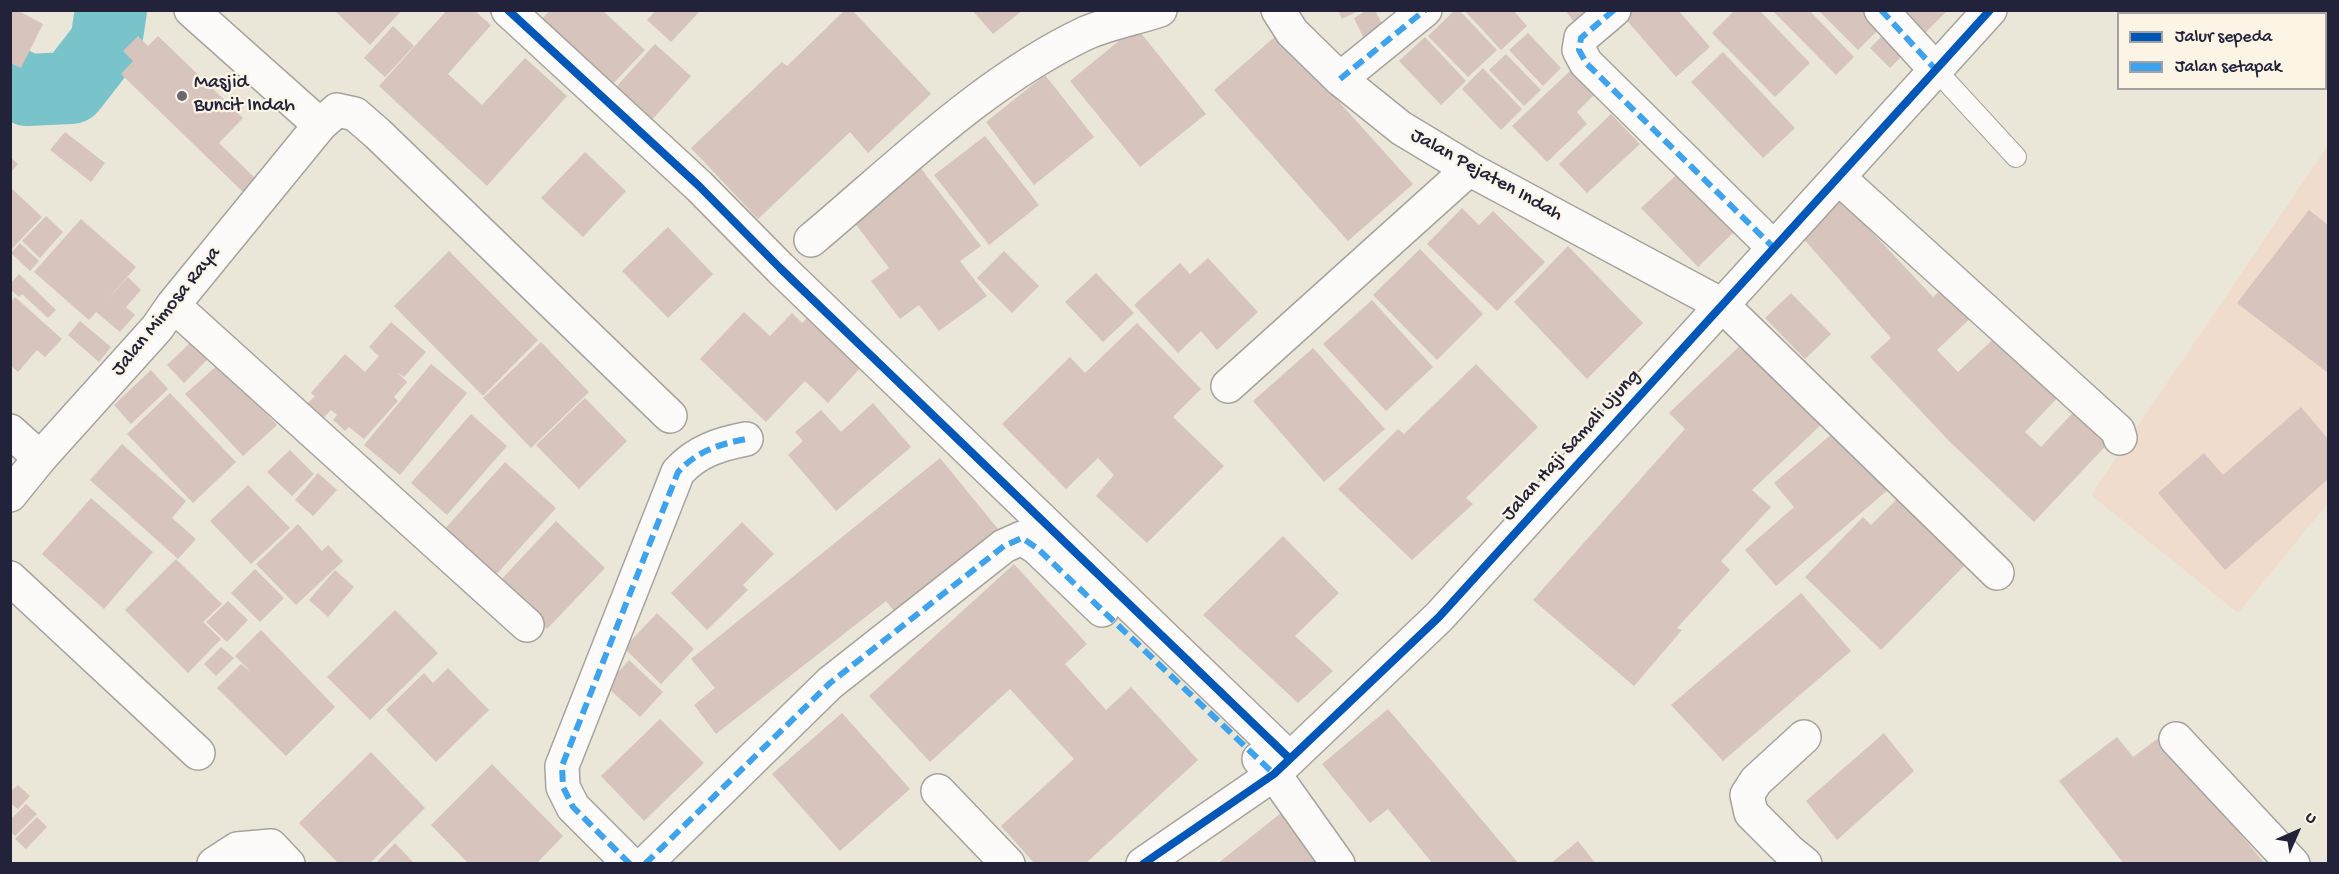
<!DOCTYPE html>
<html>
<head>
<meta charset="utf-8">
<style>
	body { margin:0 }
	#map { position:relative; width:2339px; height:874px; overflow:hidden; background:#eae7d9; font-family:"Gochi Hand",sans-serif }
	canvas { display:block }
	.frame { position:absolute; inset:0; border:12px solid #22223b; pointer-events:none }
	.legend { position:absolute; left:2117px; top:12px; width:210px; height:78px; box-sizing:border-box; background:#fcf5e5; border:2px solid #a5a1a1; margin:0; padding:8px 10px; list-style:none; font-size:18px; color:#22223b }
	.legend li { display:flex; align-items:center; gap:12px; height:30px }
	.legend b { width:30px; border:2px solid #a5a1a1 }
	.north { position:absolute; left:2267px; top:802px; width:60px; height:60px; -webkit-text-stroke:4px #fcf5e5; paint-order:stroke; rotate:45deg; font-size:16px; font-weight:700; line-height:24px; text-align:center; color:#22223b }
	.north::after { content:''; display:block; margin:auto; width:21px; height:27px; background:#22223b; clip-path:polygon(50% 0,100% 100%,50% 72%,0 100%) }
</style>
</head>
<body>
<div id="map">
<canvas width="2339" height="874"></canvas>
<div class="frame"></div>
<ul class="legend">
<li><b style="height:8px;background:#0057b8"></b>Jalur sepeda</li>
<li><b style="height:8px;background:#3ea2ec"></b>Jalan setapak</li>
</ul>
<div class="north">U</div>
</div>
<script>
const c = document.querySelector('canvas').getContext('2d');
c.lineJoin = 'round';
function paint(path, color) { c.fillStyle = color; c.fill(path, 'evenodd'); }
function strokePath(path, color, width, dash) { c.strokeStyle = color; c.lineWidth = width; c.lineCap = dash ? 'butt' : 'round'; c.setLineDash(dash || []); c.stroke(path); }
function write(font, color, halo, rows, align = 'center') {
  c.font = font + ' "Gochi Hand",sans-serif'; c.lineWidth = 4.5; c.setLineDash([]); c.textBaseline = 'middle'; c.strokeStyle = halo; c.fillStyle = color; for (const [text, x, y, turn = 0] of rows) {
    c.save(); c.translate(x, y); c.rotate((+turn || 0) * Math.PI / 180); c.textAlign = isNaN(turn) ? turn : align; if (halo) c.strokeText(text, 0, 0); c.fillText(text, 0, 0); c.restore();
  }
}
const built = new Path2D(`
	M2327,147L2328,503L2238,613L2091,495Z`);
const river = new Path2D(`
	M10,81L27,90L71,88L106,43L111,10`);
const building = new Path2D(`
	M10,10H17L43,24L21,68L10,63Z
	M334,10H402L370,45Z
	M447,10H474L491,25L448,74L482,105L525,58L567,96L487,186L379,86Z
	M550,10H602L645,50L607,90L538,23Z
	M656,10H701L671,42L647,20Z
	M845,10H852L931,94L868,153L850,132L758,219L691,148L782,62L787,66Z
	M972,10H1023L993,34Z
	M1338,10H1360L1342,19Z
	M1367,10H1375L1387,34L1367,45L1354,18Z
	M1455,10H1459L1497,50L1468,77L1428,36Z
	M1464,10H1513L1527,26L1501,50Z
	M1565,10H1589L1574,22Z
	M1630,10H1678L1710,47L1676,77L1623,16Z
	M1735,10H1759L1810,63L1775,97L1712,33Z
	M1772,10H1809L1854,57L1836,75Z
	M1818,10H1873L1885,23L1858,50Z
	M1891,10H1948L1918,40Z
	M2261,10H2321L2318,14H2265Z
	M393,26L414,46L385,77L364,58Z
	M1136,27L1206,114L1140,167L1070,81Z
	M1889,29L1909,49L1890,68L1870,48Z
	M1528,33L1561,68L1543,86L1509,50Z
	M1278,34L1413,184L1348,241L1214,90Z
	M138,36L148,46L158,36L243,118L219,143L258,181L245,194L121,74L133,61L123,51Z
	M1425,37L1466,81L1441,105L1399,61Z
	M655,44L691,76L644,129L608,96Z
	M1723,52L1795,128L1763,158L1691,82Z
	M1506,54L1541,90L1524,106L1489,70Z
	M1483,68L1522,109L1501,130L1462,89Z
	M1572,69L1595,94L1577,112L1587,124L1547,162L1512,126Z
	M1045,75L1094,137L1034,185L986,122Z
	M1611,114L1640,144L1587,193L1559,164Z
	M65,132L105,163L91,182L50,150Z
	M985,136L1039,205L989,245L934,175Z
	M585,152L626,191L583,237L541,198Z
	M10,157L18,164L10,173Z
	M919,166L981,246L960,261L987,296L939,331L919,305L900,319L871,281L889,268L851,218Z
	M1685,167L1741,225L1698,267L1641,208Z
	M10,187L42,217L10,251Z
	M1839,197L1933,297L1950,282L1978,311L1937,350L1958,372L2002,331L2063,392L2025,432L2041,447L2081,404L2115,436L2034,522L1949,441L1870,357L1891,338L1801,236Z
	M1462,208L1479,225L1493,211L1545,262L1497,311L1427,244Z
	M2309,210L2328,225V373L2237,303Z
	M46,216L63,232L40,258L22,241Z
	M81,219L136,267L105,302L128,277L141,290L126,307L135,315L120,332L96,312L89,320L34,272Z
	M668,227L713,274L668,318L622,271Z
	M20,243L39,261L30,271L11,253Z
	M1568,246L1643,323L1587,379L1514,302Z
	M1420,249L1483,314L1437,360L1373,295Z
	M449,251L538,340L483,396L394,306Z
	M1004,251L1039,286L1012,313L977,278Z
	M1208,258L1258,312L1217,350L1201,331L1178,353L1134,305L1180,263L1190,274Z
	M1096,273L1134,313L1103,342L1065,302Z
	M19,274L56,310L48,318L22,294L19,297L10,289L11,283Z
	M1791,293L1831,334L1805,359L1765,318Z
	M15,297L62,339L45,357L37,350L18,372L10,365V302Z
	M1372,300L1433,367L1386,411L1323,344Z
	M744,312L770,336L792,313L802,323L809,316L862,366L828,403L805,381L766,422L700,359Z
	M80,321L111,347L99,362L68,335Z
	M391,322L426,352L404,377L397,372L407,382L394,397L398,401L364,439L349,427L345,431L333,420L337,415L331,410L321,420L305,406L315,396L311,393L345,354L365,372L379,356L369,347Z
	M1137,323L1201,389L1173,417L1224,466L1147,543L1096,496L1114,475L1098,458L1066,489L1002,424L1070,357L1085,373Z
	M1745,341L1822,424L1752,490L1771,507L1721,561L1730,570L1677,628L1682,630L1634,686L1533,600L1685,429L1669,413Z
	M191,342L208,359L184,383L167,365Z
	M541,342L589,392L531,448L483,398Z
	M1313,348L1385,429L1324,482L1253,401Z
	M219,364L277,425L243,456L185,394Z
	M431,364L467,393L400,475L364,445Z
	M1476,364L1538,427L1466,498L1473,504L1412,560L1338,489L1398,429L1404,434Z
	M151,370L168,389L131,424L114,405Z
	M170,393L236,462L193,503L127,434Z
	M585,398L627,441L579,489L536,445Z
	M873,403L911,447L836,511L788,455L803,441L795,432L821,410L841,432Z
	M2301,407L2328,439V479L2225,570L2158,493L2204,453L2223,475Z
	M471,414L507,446L447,515L411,483Z
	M1839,428L1890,488L1776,586L1745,550L1794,507L1774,483Z
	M122,444L186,501L172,518L196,539L178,559L90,480Z
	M290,450L314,474L292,496L267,472Z
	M940,458L998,529L895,612L886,601L716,734L694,705L715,688L691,659Z
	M505,462L556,508L493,578L442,532Z
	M318,473L337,490L313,516L295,500Z
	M248,485L290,528L251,564L210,521Z
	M1899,497L1967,563L1881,650L1805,577L1863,517L1871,525Z
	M91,498L153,552L104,609L42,554Z
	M556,521L605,568L547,629L498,583Z
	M742,522L774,554L743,585L748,590L707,630L671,593Z
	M298,524L322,551L328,545L343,561L296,605L256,564Z
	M1283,536L1339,593L1295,636L1333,671L1298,703L1203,615Z
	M176,559L222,604L203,622L221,639L188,673L125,610Z
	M1014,564L1087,644L1065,664L1106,710L1131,687L1198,760L1085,864H1035L1001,826L1074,759L1010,689L930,762L869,696Z
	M255,569L284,598L260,622L231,593Z
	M335,570L354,587L328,617L309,600Z
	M1801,593L1851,651L1723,761L1671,705Z
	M228,601L248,620L227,642L206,622Z
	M395,610L438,653L370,720L327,677Z
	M657,613L694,649L661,684L624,648Z
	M261,630L335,707L286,756L217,688L241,664L252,673L235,656Z
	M221,647L234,658L216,676L204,664Z
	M629,660L663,692L640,717L606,686Z
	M448,668L489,710L436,762L386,710L424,673L433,683Z
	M1388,709L1438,768L1519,864H1433L1388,809L1370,823L1322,764Z
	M842,713L910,789L840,851L772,774Z
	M660,719L704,763L644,821L601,776Z
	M1884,733L1914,771L1837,840L1806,801Z
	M2117,737L2133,757L2160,737L2265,864H2124L2059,781Z
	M371,752L425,808L369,864H339L299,823Z
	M492,764L563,836L536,864H469L431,825Z
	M18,785L30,796L18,809L10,803V792Z
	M26,804L37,814L15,836L10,832V820Z
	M1281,813L1323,864H1217Z
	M37,817L47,827L26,849L15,839Z
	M1578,841L1596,864H1550Z
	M395,843L415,864H375Z`);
const service = new Path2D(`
	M1936,70L2016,157`);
const minor = new Path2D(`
	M191,10L320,125
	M508,10L699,186L780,268L1290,759
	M1278,10L1292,32L1340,79L1401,128L1469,169L1722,305L1997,573
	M1614,10L1581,38L1579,50L1586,63L1774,248
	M1881,10L1936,70
	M1340,79L1425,10
	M1839,178L2118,431L2120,438
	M811,240C897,168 984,81 1086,33C1109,23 1136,18 1160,10
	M173,305L527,625
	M1228,386L1469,169
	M10,431L40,458
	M10,495L40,458L157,328L173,305L320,125L337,110L355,114L378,134L670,416
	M10,578L198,753
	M1804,737L1756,781L1747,795L1751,813L1789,851L1805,864
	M2176,739L2293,864
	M1259,759L1274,774L1338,864
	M938,791L1008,864
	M214,864L237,849L271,846L288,864
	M630,864L573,807L563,787L562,766L678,472C697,451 720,444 746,439
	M645,864L830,683L1004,546L1022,538L1037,548L1102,610
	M1143,864L1274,774L1439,617L1990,10`);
const quiet = new Path2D(`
	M1614,10L1581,38L1579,50L1586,63L1774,248
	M1881,10L1936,70
	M1340,79L1425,10
	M630,864L573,807L563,787L562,766L678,472C697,451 720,444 746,439
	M645,864L830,683L1004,546L1022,538L1037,548L1274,774`);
const cycleway = new Path2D(`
	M508,10L699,186L780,268L1290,759
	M1143,864L1274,774L1439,617L1990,10`);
const markers = [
	[182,96,6,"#686772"]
];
const poiNames = [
	["Masjid",194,84],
	["Buncit Indah",194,107]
];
const streetNames = [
	["Jalan Pejaten Indah",1486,176,29],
	["Jalan Mimosa Raya",167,312,-51],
	["Jalan Haji Samali Ujung",1572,446,-48]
];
paint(built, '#f0dccc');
strokePath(river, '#79c3cb', 72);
paint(building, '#d6c4bd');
strokePath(service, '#a5a39e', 22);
strokePath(minor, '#a5a39e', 36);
strokePath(service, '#fcfbf9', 20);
strokePath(minor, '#fcfbf9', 33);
strokePath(quiet, '#3ea2ec', 6, [12, 6]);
strokePath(cycleway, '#0057b8', 8);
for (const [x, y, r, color] of markers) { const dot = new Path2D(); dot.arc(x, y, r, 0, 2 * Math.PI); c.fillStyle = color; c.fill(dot); strokePath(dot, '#fcf5e5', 2); }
write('20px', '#22223b', '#fcf5e5', poiNames, 'left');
write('20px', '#22223b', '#fcf5e5', streetNames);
</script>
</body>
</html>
